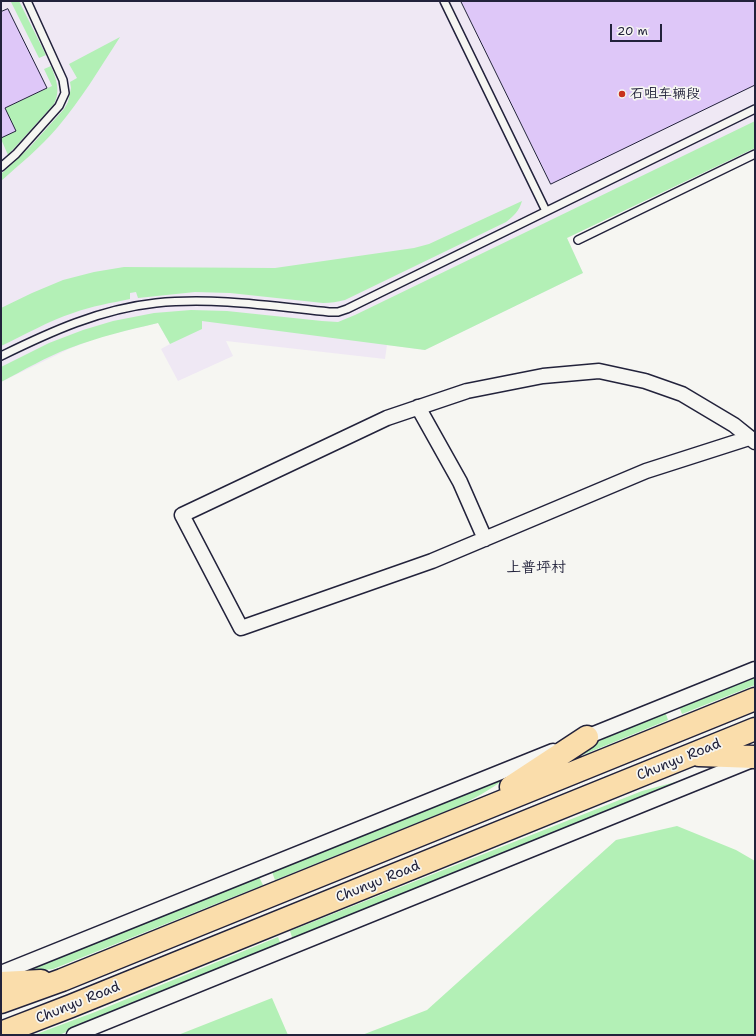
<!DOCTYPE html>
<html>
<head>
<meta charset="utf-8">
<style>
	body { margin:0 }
	#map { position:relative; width:756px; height:1036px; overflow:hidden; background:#f6f6f2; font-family:"Shantell Sans",sans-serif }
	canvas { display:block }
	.frame { position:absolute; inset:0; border:2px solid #22223b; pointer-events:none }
	.scale { position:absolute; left:610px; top:24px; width:52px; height:18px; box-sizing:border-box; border:2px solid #22223b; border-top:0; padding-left:5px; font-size:12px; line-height:14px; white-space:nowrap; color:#22223b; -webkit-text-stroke:3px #f6f6f2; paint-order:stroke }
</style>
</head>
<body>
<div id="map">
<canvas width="756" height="1036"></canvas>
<div class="frame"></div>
<div class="scale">20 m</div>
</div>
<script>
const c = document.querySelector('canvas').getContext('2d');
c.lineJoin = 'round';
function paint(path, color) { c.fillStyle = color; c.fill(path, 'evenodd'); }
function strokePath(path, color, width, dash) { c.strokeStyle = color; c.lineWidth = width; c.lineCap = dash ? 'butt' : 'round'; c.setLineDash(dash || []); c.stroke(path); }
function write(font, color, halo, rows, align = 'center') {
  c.font = font + ' "Shantell Sans","LXGW WenKai TC",sans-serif'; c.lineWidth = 3.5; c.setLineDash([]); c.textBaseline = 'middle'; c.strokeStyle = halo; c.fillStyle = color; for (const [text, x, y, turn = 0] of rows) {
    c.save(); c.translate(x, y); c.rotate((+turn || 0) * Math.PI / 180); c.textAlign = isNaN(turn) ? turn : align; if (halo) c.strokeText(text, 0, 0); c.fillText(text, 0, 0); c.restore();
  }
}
const built = new Path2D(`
	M1,1H755V148L567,238L583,273L425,350L387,345L385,359L226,341L233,356L178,381L161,349L170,344L158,323L129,330L97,338L69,349L1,382Z`);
const green = new Path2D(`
	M14,1H19L46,55L39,58L11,2Z
	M120,37C100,68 81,100 57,128C40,148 20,164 1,181V174L30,147L64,109L68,102L71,88L70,82L77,78L69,64Z
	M51,66C56,79 61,90 54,104L8,155L1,139L5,108L52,86L44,69Z
	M755,121V148L567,238L583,273L425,350L202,321V329L170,344L158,323C128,330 99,337 70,348C46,357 24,370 1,382V367L49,343L83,330L113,321L154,313L191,310L227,311L322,321L338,322L355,315Z
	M522,201C519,211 514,216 506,222L345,300C337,302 331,303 323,303L230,293L195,292L138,298L136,292L130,293V299C111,303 92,306 73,313C48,321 25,335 1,346V308L32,293L63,280L94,272L124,267L275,268L414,248L429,244Z
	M755,674V685L682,714L679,706Z
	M665,711L668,720L580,756V754L612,733Z
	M505,776L506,778C490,790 474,799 456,807L275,880L272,872Z
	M679,781L680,784L293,940L290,931L642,791Z
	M677,826L736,850L755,861V1035H362L427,1010L616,840Z
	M259,877L263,885L53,969L28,972L27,970Z
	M278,937L281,945L59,1035H34L95,1012Z
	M272,998L288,1035H178Z`);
const building = new Path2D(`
	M461,1H755V85L551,184Z
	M8,9L47,88L5,108L16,131L1,138V12Z`);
const lane = new Path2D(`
	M444,1L546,211
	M1,167L16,154L59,106L65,93L63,80L27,1
	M578,240L755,154
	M1,356C50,332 100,309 156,303C213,297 271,306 329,312H338L347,309L755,109`);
const street = new Path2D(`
	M418,407L460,482L485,539
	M749,438L646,471L432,561L241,628L182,515L387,418L467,391L543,376L599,371L645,381L682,394L734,425L755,442
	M579,740L755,669
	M1,973L553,751
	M74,1035L752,760`);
const primary = new Path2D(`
	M699,755L755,757
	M511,787L587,737
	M1,983L41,981
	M1,1002L62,980L755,699
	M1,1033L71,1006L755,729`);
const markers = [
	[622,94,4,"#c8321e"]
];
const poiNames = [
	["石咀车辆段",630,94]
];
const streetNames = [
	["Chunyu Road",679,760,-22],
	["Chunyu Road",378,882,-22],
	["Chunyu Road",78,1003,-22]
];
const neighbourhoodNames = [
	["上普坪村",536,568]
];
paint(built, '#efe8f4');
paint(green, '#b3f0b6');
paint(building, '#dec7f8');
strokePath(building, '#22223b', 1);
strokePath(lane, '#22223b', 10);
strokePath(street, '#22223b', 17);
strokePath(primary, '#22223b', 25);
strokePath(lane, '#f6f6f2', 7);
strokePath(street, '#f6f6f2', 14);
strokePath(primary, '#faddab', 22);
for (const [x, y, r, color] of markers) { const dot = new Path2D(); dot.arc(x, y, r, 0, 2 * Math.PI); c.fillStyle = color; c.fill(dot); strokePath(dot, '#f6f6f2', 1.5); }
write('14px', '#22223b', '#f6f6f2', poiNames, 'left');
write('14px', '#22223b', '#f6f6f2', streetNames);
write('15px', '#22223b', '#f6f6f2', neighbourhoodNames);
</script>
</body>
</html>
